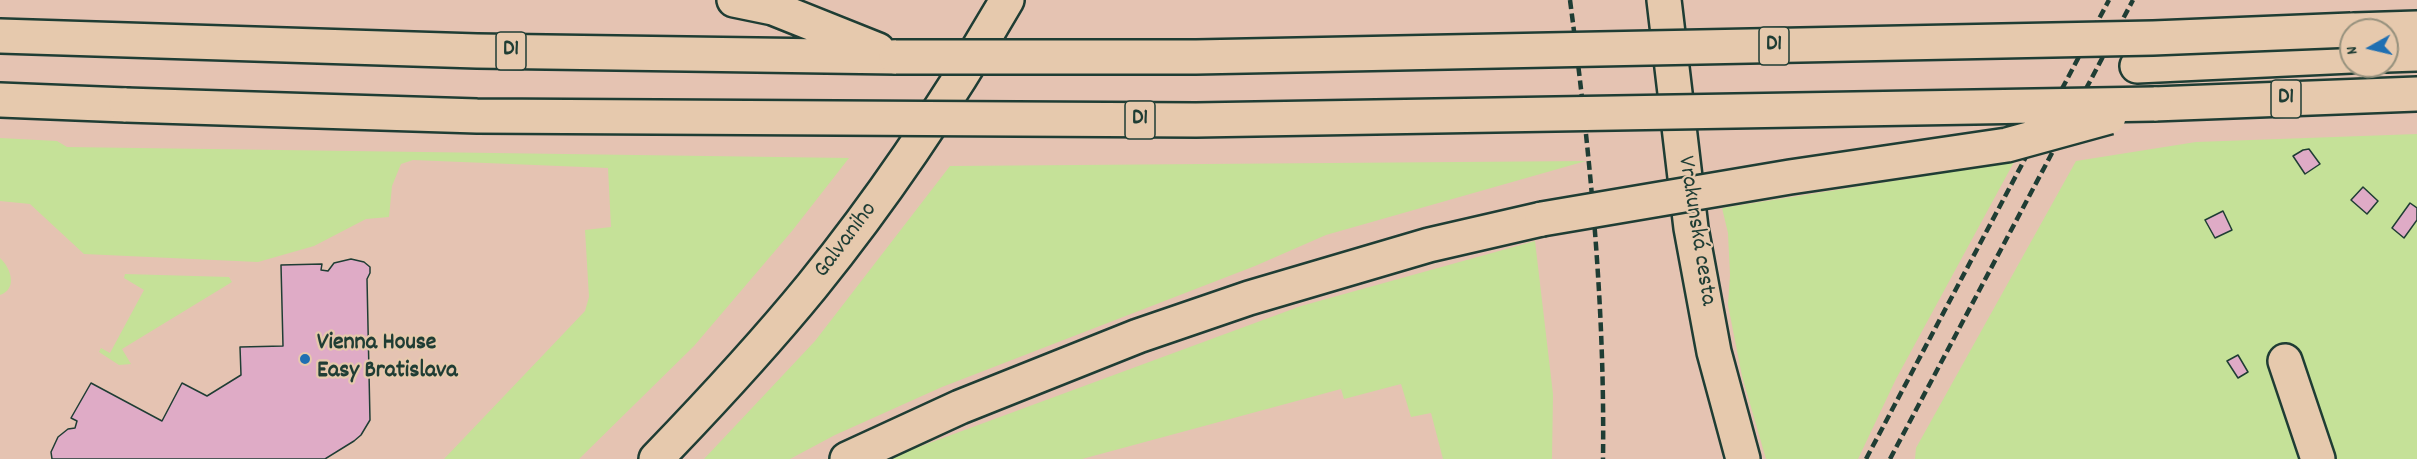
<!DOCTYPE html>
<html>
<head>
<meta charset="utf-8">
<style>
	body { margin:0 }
	#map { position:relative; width:2417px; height:459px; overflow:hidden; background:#e5c3b2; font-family:Dekko,sans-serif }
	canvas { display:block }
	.north { position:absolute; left:2339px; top:18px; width:60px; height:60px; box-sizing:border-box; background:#e6c9ad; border:2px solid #96917d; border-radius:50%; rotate:262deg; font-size:16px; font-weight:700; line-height:24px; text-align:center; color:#1f3d34 }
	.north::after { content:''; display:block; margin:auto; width:21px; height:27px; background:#1f6fb2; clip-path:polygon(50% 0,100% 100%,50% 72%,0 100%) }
</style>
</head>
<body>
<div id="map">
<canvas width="2417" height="459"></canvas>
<div class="north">N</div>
</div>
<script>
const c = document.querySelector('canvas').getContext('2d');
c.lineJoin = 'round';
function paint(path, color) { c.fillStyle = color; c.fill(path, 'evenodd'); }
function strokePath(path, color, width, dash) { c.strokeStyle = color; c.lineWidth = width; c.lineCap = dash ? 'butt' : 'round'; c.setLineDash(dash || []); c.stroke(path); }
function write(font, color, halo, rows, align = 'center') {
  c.font = font + ' Dekko,sans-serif'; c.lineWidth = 4.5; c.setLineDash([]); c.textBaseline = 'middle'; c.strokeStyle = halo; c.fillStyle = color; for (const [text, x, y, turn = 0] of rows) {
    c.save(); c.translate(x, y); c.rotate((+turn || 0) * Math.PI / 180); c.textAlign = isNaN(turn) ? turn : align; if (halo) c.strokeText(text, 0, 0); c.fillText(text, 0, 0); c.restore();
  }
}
const green = new Path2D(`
	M2417,134V459H1915L1916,448L2076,161L2196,142Z
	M0,138L57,141L67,147L849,158L792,231L694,346L579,459H444L585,311L589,297L585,230L611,227L608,168L413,160L401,164L392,186L389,217L366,219L314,246L258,262L84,254L30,204L0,201Z
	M1586,161L1326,235L1255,266L942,387L835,435L790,459H704L815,341L950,166Z
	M2014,162L1896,379L1858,459H1766L1742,376L1728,305L1730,275L1728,233L1722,208Z
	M1535,241L1553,394L1552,459H1443L1431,413L1411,417L1401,384L1344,399L1341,389L1082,459H886L1301,306Z
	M0,258C11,268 18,289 0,295Z
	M125,274L229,277L232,282L122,349L131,364L119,365L99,352L101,348L110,353L144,290L124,278Z`);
const building = new Path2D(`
	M2309,149L2320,164L2305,174L2293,156L2303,150Z
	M2363,187L2378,201L2367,214L2351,200Z
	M2410,203L2417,208V220L2404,238L2392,228Z
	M2223,211L2232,230L2215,238L2205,220Z
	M351,259L364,262L370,267V273L367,279L370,420L361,435L354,441L325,459H52L51,452L58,437L68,429L75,428L77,421L71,418L91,383L162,421L182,383L207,396L241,375L240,347L283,346L281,265L322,264L321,270L328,271L334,263Z
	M2238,355L2248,372L2238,378L2227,361Z`);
const minor = new Path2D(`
	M2387,55L2417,54
	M2137,66L2351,56
	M2285,361L2318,459`);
const major = new Path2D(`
	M1664,0L1691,228L1714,352L1743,459
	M656,459C710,403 763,346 812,286C885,196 949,100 1007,0`);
const highway = new Path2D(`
	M734,0L773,8L878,50
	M2354,30L2417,28
	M0,36L477,51L896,57
	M0,100L126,105
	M2154,104L2417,94
	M847,459L960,407L1138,336L1249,298L1429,245L1542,219`);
const rail = new Path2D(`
	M1570,0C1590,153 1605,305 1603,459
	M1866,459L2109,0
	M1890,459L2133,0`);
const highwayBridge = new Path2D(`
	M896,57H1196L2153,38L2351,30
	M126,105L477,116L1196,120L2154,104
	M1542,219L1790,177L2007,145L2109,117`);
const markers = [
	[305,359,6,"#1f6fb2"]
];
const shields = [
	[1774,46,30],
	[511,51,30],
	[2286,99,30],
	[1140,120,30]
];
const shieldNames = [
	["D1",1774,46],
	["D1",511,51],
	["D1",2286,99],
	["D1",1140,120]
];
const streetNames = [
	["Vrakunská cesta",1695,231,81],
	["Galvaniho",847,241,-53]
];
const poiNames = [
	["Vienna House",317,345],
	["Easy Bratislava",317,373]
];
paint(green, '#c5e198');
paint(building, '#dfabc6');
strokePath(building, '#1f3d34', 1.5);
strokePath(minor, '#1f3d34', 38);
strokePath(major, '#1f3d34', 38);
strokePath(highway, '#1f3d34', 38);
strokePath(minor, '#e6c9ad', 33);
strokePath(major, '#e6c9ad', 33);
strokePath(highway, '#e6c9ad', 33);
strokePath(rail, '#1f3d34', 4.5, [9, 4.5]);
strokePath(highwayBridge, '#1f3d34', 38, []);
strokePath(highwayBridge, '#e6c9ad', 33);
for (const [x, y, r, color] of markers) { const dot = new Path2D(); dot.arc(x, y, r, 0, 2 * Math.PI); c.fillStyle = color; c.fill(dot); strokePath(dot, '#e6c9ad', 2); }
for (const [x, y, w] of shields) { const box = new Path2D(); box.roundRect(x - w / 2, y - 19, w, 38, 4.5); c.fillStyle = '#e6c9ad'; c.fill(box); strokePath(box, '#1f3d34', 1.5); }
write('bold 22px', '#1f3d34', null, shieldNames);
write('24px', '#1f3d34', '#e6c9ad', streetNames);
write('bold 24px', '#1f3d34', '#e6c9ad', poiNames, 'left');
</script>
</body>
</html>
